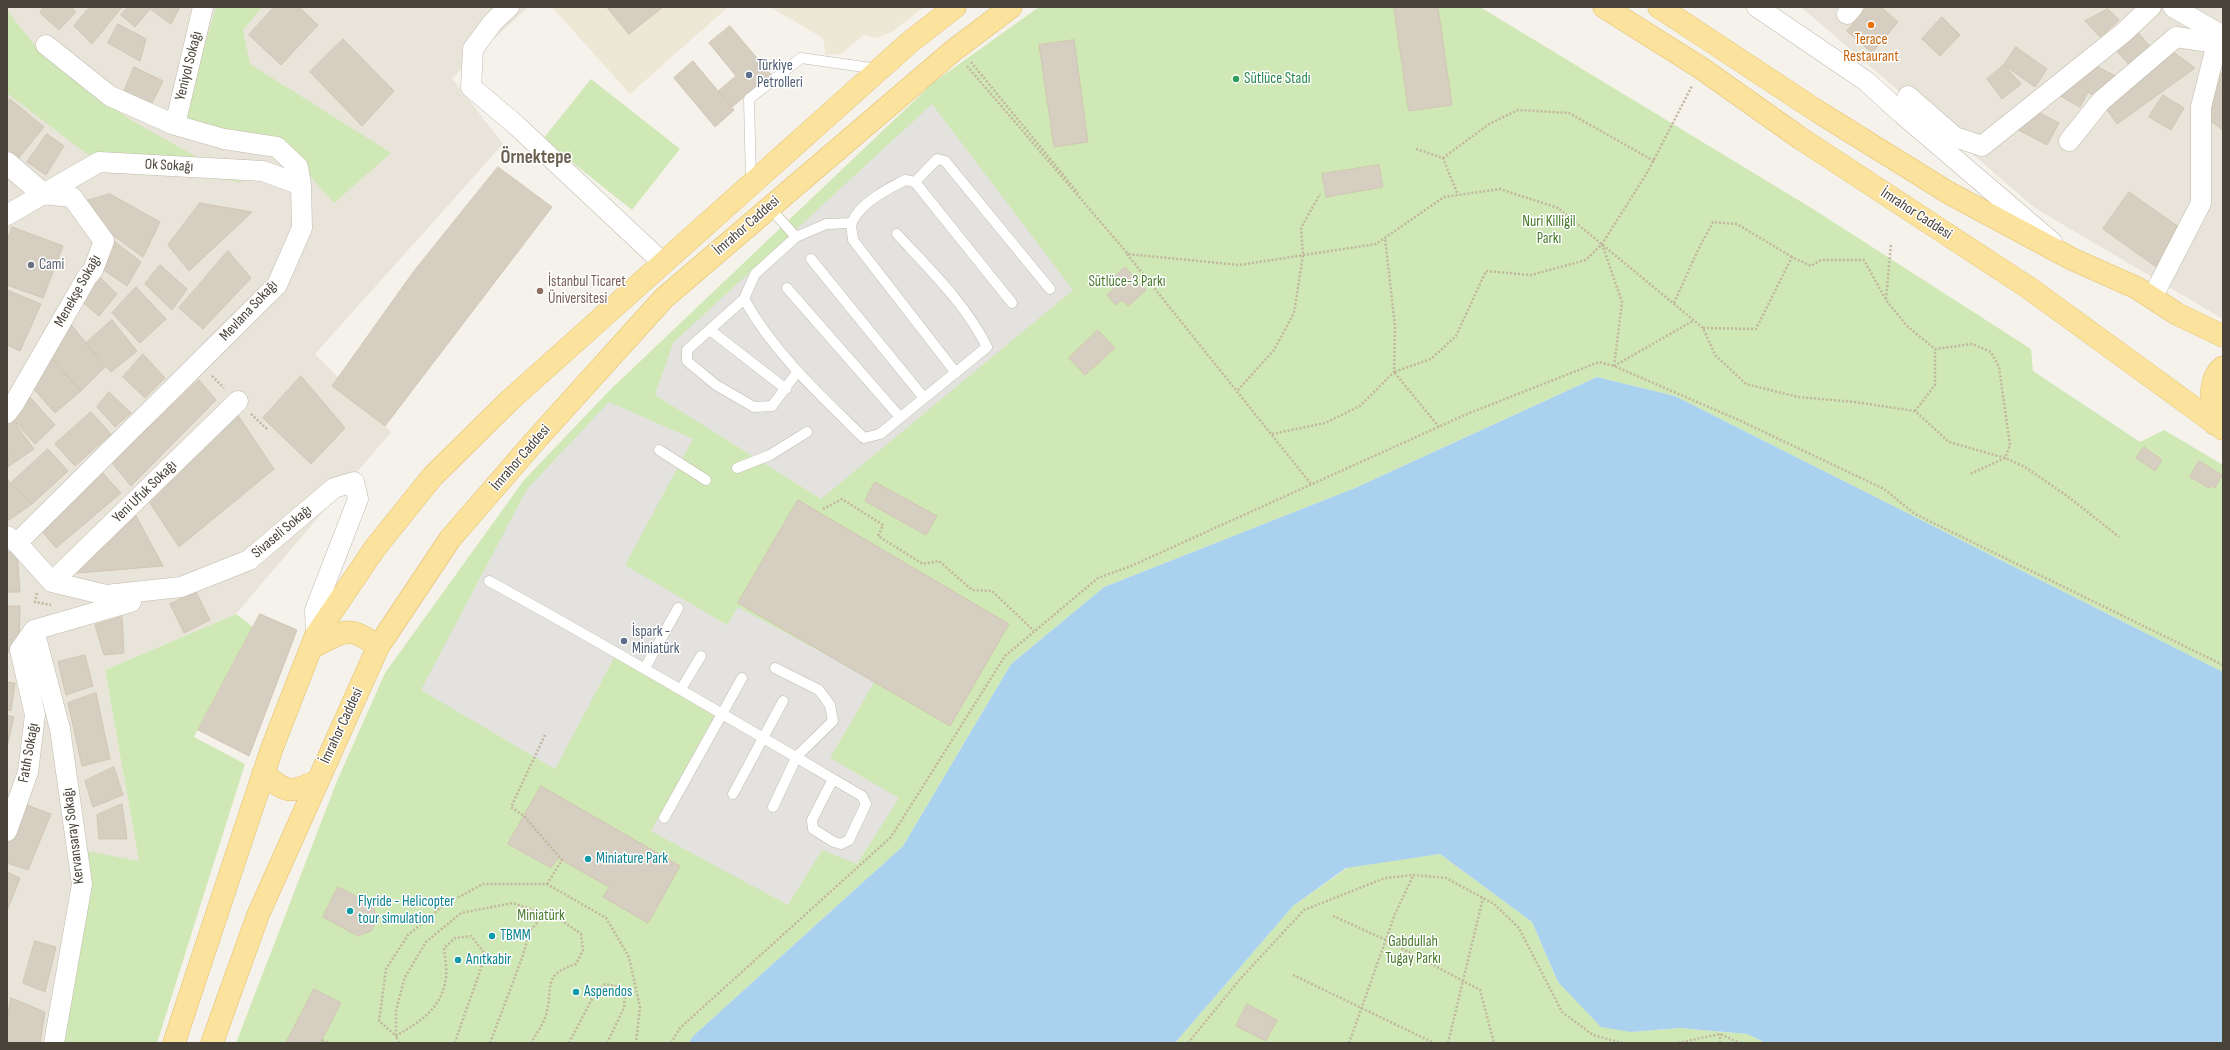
<!DOCTYPE html>
<html>
<head>
<meta charset="utf-8">
<style>
	body { margin:0 }
	#map { position:relative; width:2230px; height:1050px; overflow:hidden; background:#f5f2eb; font-family:"Sofia Sans Condensed",sans-serif }
	canvas { display:block }
	.frame { position:absolute; inset:0; border:8px solid #494339; pointer-events:none }
</style>
</head>
<body>
<div id="map">
<canvas width="2230" height="1050"></canvas>
<div class="frame"></div>
</div>
<script>
const c = document.querySelector('canvas').getContext('2d');
c.lineJoin = 'round';
function paint(path, color) { c.fillStyle = color; c.fill(path, 'evenodd'); }
function strokePath(path, color, width, dash) { c.strokeStyle = color; c.lineWidth = width; c.lineCap = dash ? 'butt' : 'round'; c.setLineDash(dash || []); c.stroke(path); }
function write(font, color, halo, rows, align = 'center') {
  c.font = font + ' "Sofia Sans Condensed",sans-serif'; c.lineWidth = 3; c.setLineDash([]); c.textBaseline = 'middle'; c.strokeStyle = halo; c.fillStyle = color; for (const [text, x, y, turn = 0] of rows) {
    c.save(); c.translate(x, y); c.rotate((+turn || 0) * Math.PI / 180); c.textAlign = isNaN(turn) ? turn : align; if (halo) c.strokeText(text, 0, 0); c.fillText(text, 0, 0); c.restore();
  }
}
const residential = new Path2D(`
	M7,7H528L452,78L503,144L315,354L391,432L236,614L105,670L139,861L61,1043H7Z
	M1801,7H2223V319L2035,208Z`);
const education = new Path2D(`
	M552,7H728L630,94Z
	M770,7H924L892,32L876,38L863,35L841,54L825,55L824,40L818,35Z`);
const green = new Path2D(`
	M216,7H262L243,30L250,64L391,153L334,203L288,151L183,121Z
	M1039,7H1480L1813,209L2031,349L2033,371L2140,442L2164,430L2223,465V672L1675,396L1597,377L1355,488L1104,587L1011,664L903,846L692,1037L689,1043H236L337,781L385,673L524,480L610,390L934,82Z
	M7,10L42,55L129,119L243,183L87,154L7,93Z
	M591,79L680,149L632,210L543,139Z
	M236,614L253,627L194,737L245,764L157,1043H61L86,851L139,861L105,670Z
	M1440,854L1532,922L1558,982L1631,1032L1680,1028L1747,1034L1766,1043H1175L1293,906L1350,866Z`);
const parking = new Path2D(`
	M932,104L1073,290L821,499L655,395L673,343Z
	M609,402L693,439L625,565L727,625L738,607L875,681L830,758L899,798L857,864L822,850L788,905L651,831L714,716L615,656L555,769L421,690L527,489Z`);
const water = new Path2D(`
	M1597,377L1675,396L2223,672V1043H1766L1747,1034L1680,1028L1631,1032L1601,1027L1558,982L1532,922L1440,854L1346,868L1293,906L1175,1043H689L692,1037L903,846L1011,664L1104,587L1355,488Z`);
const building = new Path2D(`
	M44,7H71L76,12L59,30L40,13Z
	M90,7H122L92,44L74,26Z
	M128,7H180L171,24L150,9L135,27L121,15Z
	M274,7H299L318,25L281,65L249,35Z
	M607,7H663L629,34Z
	M1394,7H1438L1452,105L1409,111Z
	M1867,7H1881L1898,22L1872,53L1847,31Z
	M2108,9L2119,20L2100,37L2085,21Z
	M1942,17L1960,35L1940,56L1922,39Z
	M118,24L146,39L140,61L108,43Z
	M730,26L777,82L756,100L750,92L732,107L718,91L736,76L709,43Z
	M2135,29L2153,50L2132,68L2114,48Z
	M343,39L394,91L362,126L310,72Z
	M1074,40L1088,142L1054,147L1039,45Z
	M2016,47L2047,69L2035,87L2004,65Z
	M2172,51L2195,68L2117,124L2101,101Z
	M693,61L734,110L715,127L674,78Z
	M2087,61L2119,78L2101,101L2088,92L2080,107L2050,90Z
	M2004,65L2021,84L2002,99L1987,79Z
	M134,67L163,81L150,107L124,92Z
	M2216,71L2223,74V130L2201,114Z
	M2163,95L2184,108L2171,130L2149,117Z
	M10,99L44,127L13,165L7,159V102Z
	M2032,109L2059,123L2047,145L2013,127Z
	M47,134L64,146L46,175L27,162Z
	M1379,165L1383,187L1326,197L1322,174Z
	M498,167L552,207L385,426L332,386L414,271Z
	M2129,192L2186,232L2159,269L2103,229Z
	M110,194L160,222L143,257L107,231L86,201Z
	M200,203L252,212L189,271L168,245Z
	M12,227L63,246L43,298L7,285V241Z
	M110,238L141,262L127,286L95,264Z
	M228,251L251,278L203,329L179,308Z
	M160,265L187,289L172,310L145,284Z
	M1125,267L1146,290L1128,306L1122,300L1116,305L1107,295L1114,289L1108,283Z
	M93,270L117,294L99,316L81,301Z
	M136,287L166,319L140,343L112,313Z
	M7,290L41,304L20,351L7,345Z
	M112,320L137,351L111,372L86,343Z
	M70,323L105,367L81,391L50,357Z
	M1098,330L1115,348L1085,375L1069,358Z
	M143,354L165,378L145,398L123,377Z
	M50,357L81,391L55,413L32,387Z
	M301,376L345,428L311,464L263,418Z
	M199,380L216,400L131,486L112,463Z
	M109,392L131,413L115,427L97,407Z
	M29,396L55,425L35,444L8,414Z
	M91,412L111,434L75,466L55,444Z
	M8,414L34,449L8,467L7,415Z
	M237,414L274,469L179,547L150,503Z
	M2144,447L2162,460L2155,471L2136,458Z
	M48,449L68,471L32,504L12,482Z
	M2199,461L2222,475L2215,488L2211,486L2209,488L2190,477Z
	M101,471L121,493L56,548L41,530Z
	M7,479L32,504L9,520L7,519Z
	M875,482L937,516L926,535L865,501Z
	M798,500L1009,624L950,726L738,603Z
	M135,514L163,566L78,573Z
	M7,552H17L20,592H7Z
	M196,592L210,620L184,633L170,604Z
	M7,606H20L19,652H7Z
	M260,614L297,630L249,756L198,730Z
	M122,617L124,653L104,655L95,625Z
	M85,655L93,686L66,695L58,662Z
	M7,682L15,683L11,711L7,710Z
	M96,693L110,759L82,766L68,703Z
	M7,715L14,717L7,747Z
	M114,767L123,795L93,807L85,781Z
	M541,786L680,866L648,923L603,897L609,887L558,858L551,868L508,844Z
	M24,804L51,814L28,870L7,863V837Z
	M122,804L127,839H99L97,815Z
	M7,872L20,878L7,911Z
	M338,887L373,905L377,920L371,931L358,936L323,917Z
	M35,941L56,947L45,992L23,983Z
	M314,989L341,1003L320,1043H286Z
	M11,998L45,1012L40,1043H7V1019Z
	M1247,1004L1277,1020L1266,1041L1236,1026Z`);
const path = new Path2D(`
	M971,62L1078,193
	M967,66L1128,254L1239,265L1376,244L1444,197L1500,189L1558,208L1703,328L1715,355L1746,384L1798,397L1855,402L1915,411L1949,442L2005,458L2025,467L2070,498L2119,537
	M1416,149L1443,158L1458,195
	M1443,158L1489,124L1518,110L1569,113L1654,161
	M1602,244L1622,302L1614,366
	M1127,254L1311,484
	M1886,299L1891,244
	M1674,303L1698,250L1713,222L1737,224L1792,257
	M1703,328L1756,329L1792,257L1811,266L1821,260H1864L1886,300L1907,326L1935,349L1972,344L1991,352L1999,367L2010,445L2005,458L1970,474
	M1614,366L1693,321
	M212,376L224,388
	M1238,390L1274,350L1294,313L1303,255L1301,228L1320,194
	M1915,411L1935,385V349
	M251,414L268,430
	M1439,427L1394,372L1431,359L1456,336L1486,271L1531,275L1586,260L1602,244L1647,173L1692,86
	M1272,434L1325,423L1360,406L1394,372L1395,326L1385,238
	M823,509L842,499L883,525L878,536L923,564L939,561L972,590L992,591L1034,631
	M37,593L35,602L51,605
	M545,735L511,807L524,816L562,860L547,884
	M1333,916L1386,940L1480,990L1494,1043
	M1293,975L1434,1043
	M322,1040L329,1043
	M399,1043L396,1036V1010L405,977L426,942L461,913L513,903L556,918
	M455,1043C464,1013 477,984 485,954L471,936L455,938L444,948C445,959 448,973 445,983C439,1011 419,1022 396,1036L379,1021L386,969L408,935L444,905L483,884H547L606,918L629,957L640,1007L636,1043
	M490,1043L522,958L530,931L540,919L558,918L581,934L583,950L576,964C541,975 554,987 546,1015C543,1025 536,1034 531,1043
	M569,1043L595,993L605,984L616,986L625,994L624,1008L607,1043
	M671,1043L680,1028L691,1018L891,837L1005,656L1098,578L1131,566L1467,414L1599,362L1614,366L1741,421L1884,489L1915,514L2223,665
	M1188,1043L1241,978L1304,910L1385,878L1413,875L1446,878L1494,904L1519,928L1562,1012L1593,1035L1622,1043
	M1349,1043L1395,914L1413,876
	M1448,1043L1483,898
	M1678,1043L1720,1034L1740,1043
	M1720,1043V1034`);
const service = new Path2D(`
	M915,182L937,159L945,161L1050,289
	M751,183L749,99L801,58L878,69
	M769,207L796,237L755,274L744,299C774,353 820,395 864,438L880,434L987,347C966,304 929,269 897,234
	M796,237L826,224L852,223
	M811,259L924,398
	M787,288L900,417
	M744,299L687,350V361L716,385L754,407L772,406L798,371
	M710,330L786,389
	M956,373L853,240C853,235 850,227 852,222C861,202 888,189 905,180L915,182L1012,303
	M659,450L706,480
	M737,468L770,455L807,432
	M489,581C615,650 738,723 862,796L866,804L849,840L841,844L834,842L813,829L812,820L833,779
	M645,668L678,608
	M681,689L701,656
	M733,794L783,701
	M773,807L797,756L833,721L830,705L819,690L775,668
	M664,818L742,678`);
const minor = new Path2D(`
	M509,7L493,22L473,49L471,87L516,125L663,263
	M1757,7L1866,81L1901,113L2052,242
	M2173,7L2223,36
	M1847,14L1853,7
	M1901,113L1908,96L1955,137L1982,146L2123,33L2151,7
	M175,125L203,7
	M2069,141L2101,101L2176,37L2223,44
	M7,215L99,162L263,171L301,185
	M2152,298L2201,203V107L2214,55L2223,52
	M7,413L15,402L87,277L93,270L104,241L72,197L43,194
	M7,536L17,543L52,582L106,595L181,587L249,560L334,488L354,482L358,499L315,610L316,635
	M17,543L277,285L302,228L301,185L298,167L277,147L224,139L175,125L110,96L46,45
	M52,582L238,401
	M34,630L60,729L82,884L54,1043
	M34,630L131,602
	M7,831L28,772L35,715L20,650L34,630`);
const tertiary = new Path2D(`
	M7,163L43,194`);
const primary = new Path2D(`
	M1604,7L1701,68L1800,138L2029,288L2223,429
	M1659,7L1817,111L1949,193L2072,259L2137,288L2177,314L2223,336
	M2215,424C2213,404 2206,381 2223,367
	M311,648C343,632 348,623 378,647
	M263,773C286,793 290,794 317,781
	M174,1043L272,748L316,635L375,548L432,477L510,400L910,42L955,7
	M212,1043L258,915L378,647L450,539L533,443L664,298L954,50L1011,7`);
const markers = [
	[1871,25,4,"#e8710a"],
	[749,75,4,"#5c6f8a"],
	[1236,79,4,"#2e9e5b"],
	[31,265,4,"#6b7280"],
	[540,291,4,"#8d6e63"],
	[624,641,4,"#5c6f8a"],
	[588,859,4,"#0f9aa8"],
	[350,911,4,"#0f9aa8"],
	[492,936,4,"#0f9aa8"],
	[458,960,4,"#0f9aa8"],
	[576,992,4,"#0f9aa8"]
];
const foodNames = [
	["Terace",1871,40],
	["Restaurant",1871,57]
];
const streetNames = [
	["Yeniyol Sokağı",189,66,-76],
	["Ok Sokağı",169,166,3],
	["İmrahor Caddesi",1916,214,33],
	["İmrahor Caddesi",747,226,-41],
	["Menekşe Sokağı",78,291,-61],
	["Mevlana Sokağı",249,311,-47],
	["İmrahor Caddesi",521,458,-49],
	["Yeni Ufuk Sokağı",145,492,-44],
	["Sivaseli Sokağı",282,532,-40],
	["İmrahor Caddesi",342,726,-65],
	["Fatıh Sokağı",29,753,-80],
	["Kervansaray Sokağı",74,836,-97]
];
const serviceNames = [
	["Türkiye",757,66],
	["Petrolleri",757,83],
	["İspark -",632,632],
	["Miniatürk",632,649]
];
const leisureNames = [
	["Sütlüce Stadı",1244,79]
];
const parkNames = [
	["Nuri Killigil",1549,222],
	["Parkı",1549,239],
	["Sütlüce-3 Parkı",1127,282],
	["Miniatürk",541,916],
	["Gabdullah",1413,942],
	["Tugay Parkı",1413,959]
];
const worshipNames = [
	["Cami",39,265]
];
const educationNames = [
	["İstanbul Ticaret",548,282],
	["Üniversitesi",548,299]
];
const cultureNames = [
	["Miniature Park",596,859],
	["Flyride - Helicopter",358,902],
	["tour simulation",358,919],
	["TBMM",500,936],
	["Anıtkabir",466,960],
	["Aspendos",584,992]
];
const districtNames = [
	["Örnektepe",536,158]
];
paint(residential, '#e9e4d9');
paint(education, '#ede7d5');
paint(green, '#d0e8b5');
paint(parking, '#e4e2df');
paint(water, '#aad2ef');
paint(building, '#d6cec0');
strokePath(building, '#d1c6b4', 1);
strokePath(service, '#c0baad', 11);
strokePath(minor, '#c0baad', 21);
strokePath(tertiary, '#c0baad', 23);
strokePath(primary, '#e1bf6c', 23);
strokePath(path, '#c2b69f', 2.5, [2, 2]);
strokePath(service, '#fff', 10);
strokePath(minor, '#fff', 20);
strokePath(tertiary, '#fff', 22);
strokePath(primary, '#fbe29d', 22);
for (const [x, y, r, color] of markers) { const dot = new Path2D(); dot.arc(x, y, r, 0, 2 * Math.PI); c.fillStyle = color; c.fill(dot); strokePath(dot, '#fff', 1.5); }
write('15px', '#c56008', '#fff', foodNames);
write('15px', '#494339', '#fff', streetNames);
write('15px', '#4e5e75', '#fff', serviceNames, 'left');
write('15px', '#27864d', '#fff', leisureNames, 'left');
write('15px', '#497a2c', '#fff', parkNames);
write('15px', '#5b616d', '#fff', worshipNames, 'left');
write('15px', '#785e54', '#fff', educationNames, 'left');
write('15px', '#0d838f', '#fff', cultureNames, 'left');
write('bold 19px', '#6c6150', '#fff', districtNames);
</script>
</body>
</html>
